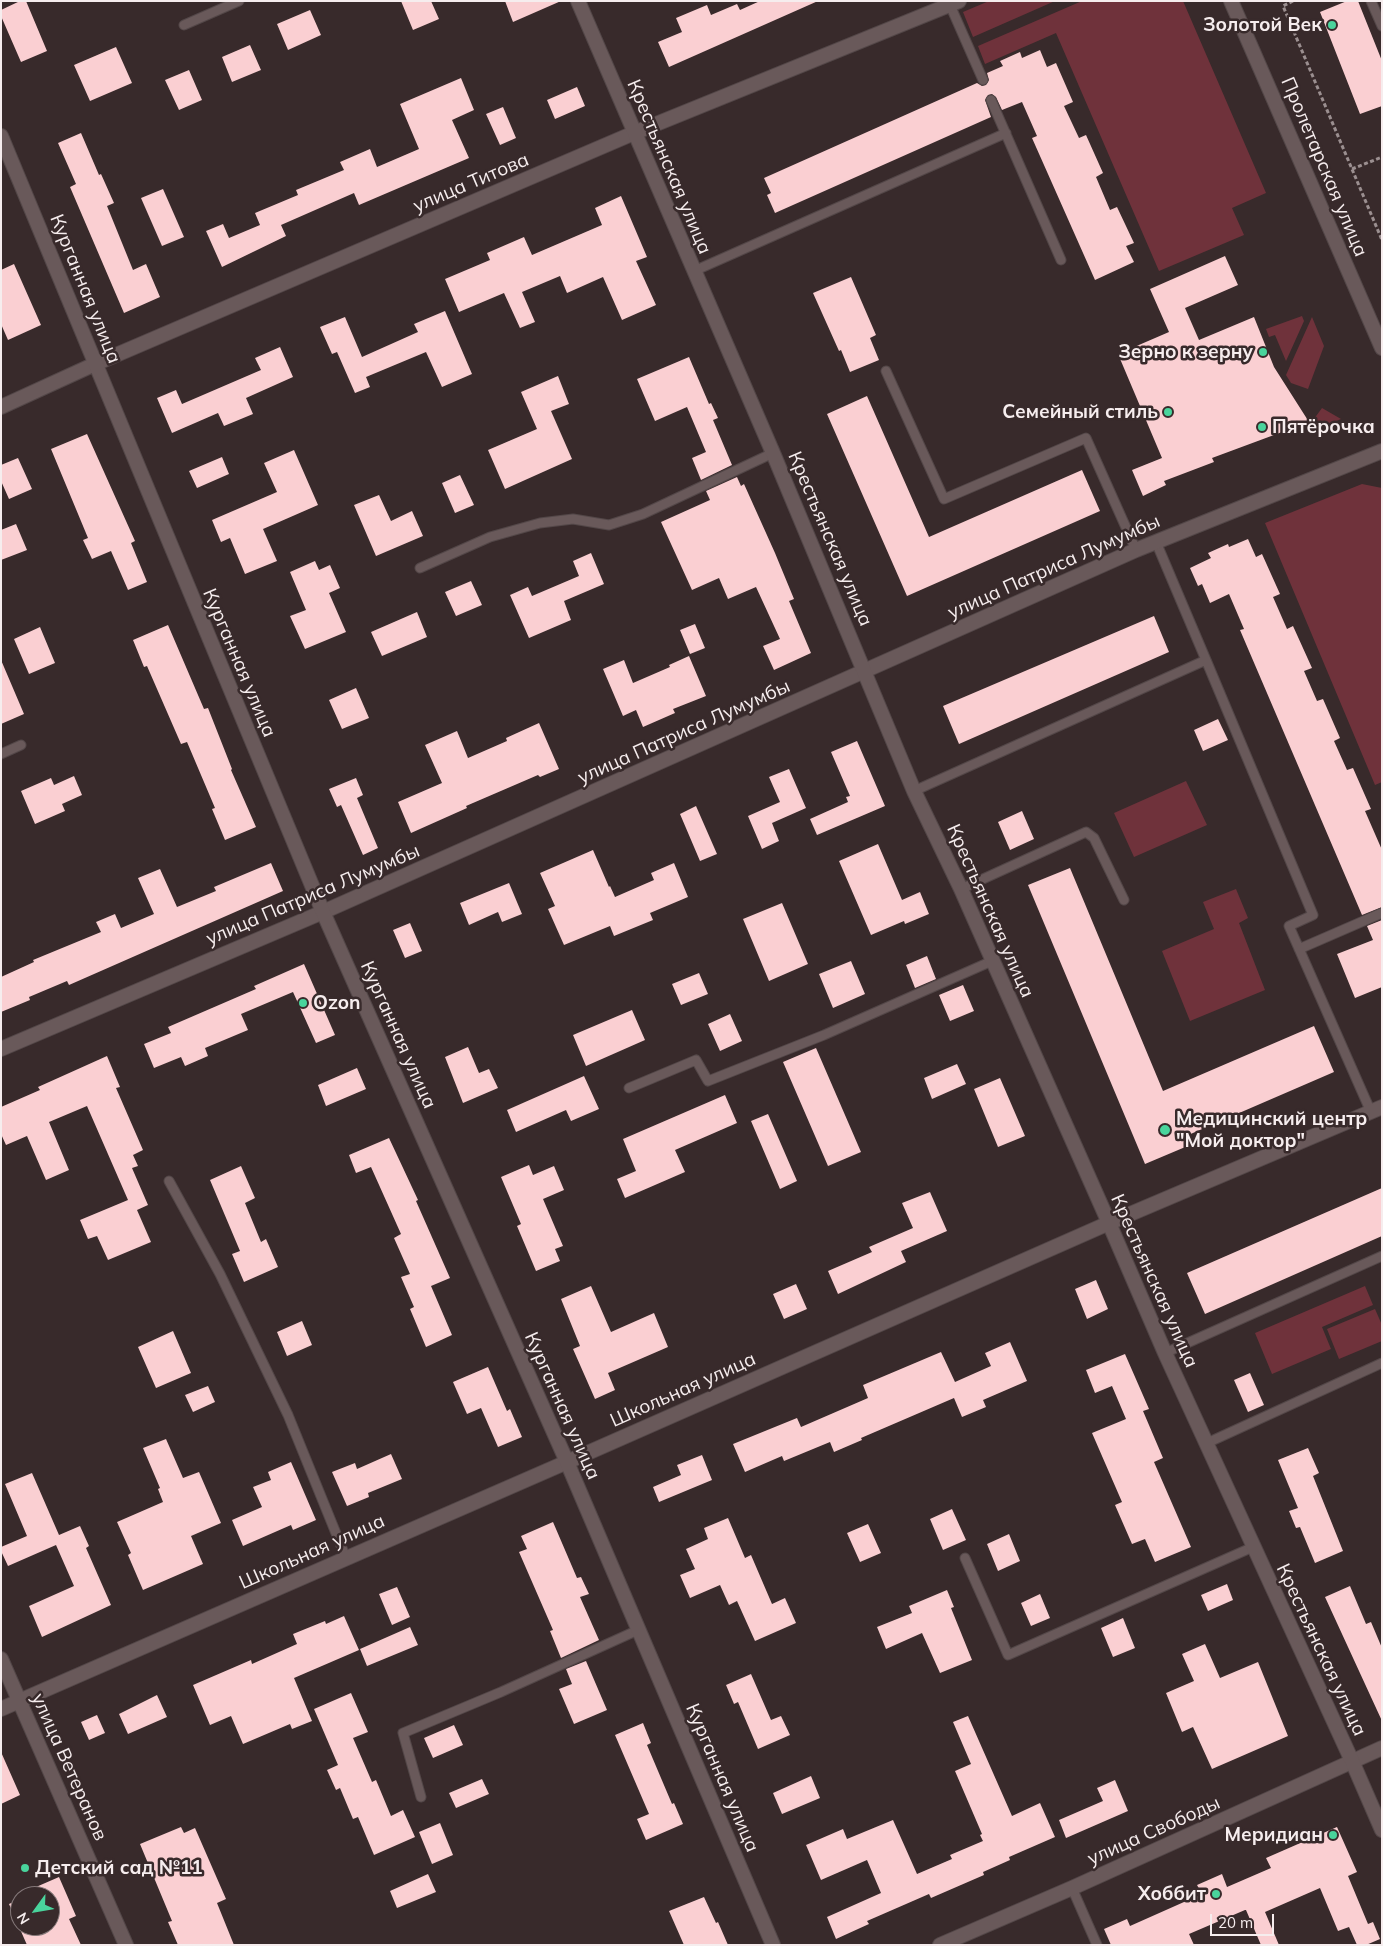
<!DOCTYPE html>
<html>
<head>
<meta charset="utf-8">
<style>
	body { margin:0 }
	#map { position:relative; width:1383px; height:1946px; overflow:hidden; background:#382a2b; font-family:Mulish,sans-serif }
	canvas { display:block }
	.frame { position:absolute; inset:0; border:2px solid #f6edee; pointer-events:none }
	.north { position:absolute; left:10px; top:1886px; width:50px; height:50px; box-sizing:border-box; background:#382a2b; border:1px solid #847879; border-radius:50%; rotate:238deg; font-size:14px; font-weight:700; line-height:20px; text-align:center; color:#f6edee }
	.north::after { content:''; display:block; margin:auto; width:18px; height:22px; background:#49d49c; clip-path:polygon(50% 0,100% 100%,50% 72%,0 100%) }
	.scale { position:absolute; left:1210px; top:1914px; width:64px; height:22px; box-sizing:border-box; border:2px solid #f6edee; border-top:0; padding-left:6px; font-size:15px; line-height:18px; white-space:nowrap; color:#f6edee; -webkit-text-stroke:4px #382a2b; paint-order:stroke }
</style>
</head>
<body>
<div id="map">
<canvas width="1383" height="1946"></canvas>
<div class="frame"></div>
<div class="north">N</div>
<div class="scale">20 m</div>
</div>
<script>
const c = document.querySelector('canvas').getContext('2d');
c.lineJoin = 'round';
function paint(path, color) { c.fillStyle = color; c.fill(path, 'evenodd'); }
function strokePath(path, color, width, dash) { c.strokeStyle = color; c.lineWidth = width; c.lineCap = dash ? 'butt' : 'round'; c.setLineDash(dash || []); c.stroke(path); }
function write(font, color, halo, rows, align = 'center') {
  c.font = font + ' Mulish,sans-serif'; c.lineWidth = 5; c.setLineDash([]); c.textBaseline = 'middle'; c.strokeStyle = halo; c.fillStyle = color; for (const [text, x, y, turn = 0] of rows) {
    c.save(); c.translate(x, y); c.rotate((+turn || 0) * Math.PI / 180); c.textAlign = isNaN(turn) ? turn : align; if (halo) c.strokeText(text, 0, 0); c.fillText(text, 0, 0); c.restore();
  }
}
const green = new Path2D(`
	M989,1H1055L973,37L963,12Z
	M1082,1H1183L1266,193L1232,208L1244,235L1159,271L1056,33L985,64L978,46Z
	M1302,316L1304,321L1286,361L1275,335L1269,337L1266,329Z
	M1312,317L1324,346L1308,389L1291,383L1286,375Z
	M1322,408L1341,419L1315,430L1311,423Z
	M1362,484L1382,488V782L1375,785L1265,523Z
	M1186,781L1207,825L1134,857L1114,813Z
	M1236,889L1248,918L1239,923L1265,990L1190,1021L1162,951L1214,929L1203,902Z
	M1365,1286L1373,1305L1322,1327L1331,1349L1272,1374L1255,1333Z
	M1375,1309L1382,1325V1341L1339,1359L1327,1329Z`);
const building = new Path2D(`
	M20,1H26L47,51L21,62L1,16V10Z
	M401,1H431L439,19L413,30Z
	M505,1H561L513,22Z
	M760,1H818L669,67L658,42L682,32L676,18L707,5L711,15L737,4L740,10Z
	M1347,1H1358L1382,61V106L1360,114L1320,12Z
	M310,10L321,35L288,50L277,24Z
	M250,45L261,70L232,82L222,57Z
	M116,47L132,83L90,101L74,65Z
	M1040,50L1047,67L1056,63L1073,102L1064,106L1079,138L1086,135L1103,173L1096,177L1110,210L1117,207L1134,243L1126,246L1134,262L1095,280L1032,138L1037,136L1022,102L1002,110L996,97L992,94L988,95L985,100L991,117L775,213L767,195L771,193L764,178L977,83L982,86L986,85L989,80L987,73L1003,66L1000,61L1020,52L1022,58Z
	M189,70L202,100L179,110L165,80Z
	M461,78L474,110L452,120L469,158L359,205L354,193L281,225L286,236L222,267L206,231L223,224L229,238L260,225L255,213L298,195L296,190L344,170L340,162L370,149L377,167L419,149L400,104Z
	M577,87L585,106L555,119L547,100Z
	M503,107L516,138L500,145L486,114Z
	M81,133L99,175L101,174L114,203L107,206L133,270L146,264L160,297L124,313L70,187L76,184L58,143Z
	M163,189L184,237L162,246L141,198Z
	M621,196L647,257L636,261L656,305L622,320L603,277L567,293L560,276L522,292L535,322L520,328L504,293L459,312L445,279L490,260L487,253L524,237L532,255L602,225L595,208Z
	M1225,256L1238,285L1185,308L1199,340L1254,317L1274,367L1309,422L1212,458L1214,462L1164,481L1166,485L1143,496L1132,470L1162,458L1118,354L1169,332L1150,289Z
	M14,264L41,325L8,340L1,324V270Z
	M851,277L876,335L870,338L879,360L850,372L841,350L839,351L813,293Z
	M445,311L472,374L442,387L426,352L366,377L370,387L355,393L337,352L332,354L320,327L345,317L362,357L418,332L414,324Z
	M280,347L293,377L246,398L253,414L224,426L218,413L172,433L157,398L176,390L182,404L261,370L255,358Z
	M689,357L709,404L711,403L718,418L713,420L732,465L701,480L692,458L706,452L687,407L655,421L637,379Z
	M558,376L569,404L551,411L572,459L505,489L488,450L537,429L521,392Z
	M867,396L929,537L1082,470L1100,511L907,596L827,414Z
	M87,434L135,541L131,543L147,582L128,590L111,551L92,559L83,540L88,538L51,449Z
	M294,450L318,505L263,529L277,561L245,574L230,538L221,542L212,520L277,492L264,463Z
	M222,457L229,474L197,488L189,471Z
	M18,458L32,489L9,499L1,481V465Z
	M460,475L474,505L455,513L442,483Z
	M737,477L741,486L744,484L775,553L794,599L789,601L811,653L774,670L763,646L780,639L756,587L728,599L719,578L692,590L661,522L710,500L706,491Z
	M379,495L391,521L412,511L423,536L376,556L354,505Z
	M16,524L27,550L1,560V530Z
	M1248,539L1256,557L1262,554L1280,594L1273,597L1287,629L1293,626L1312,668L1304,671L1317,701L1323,699L1340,738L1334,741L1347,770L1353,768L1371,809L1365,811L1382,850V907L1362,915L1240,630L1244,629L1229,594L1210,603L1202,584L1198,586L1190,568L1211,558L1208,553L1228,544L1229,547Z
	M591,553L604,584L564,601L571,620L529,638L510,595L528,587L532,596L579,576L573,561Z
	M315,561L319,570L330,565L340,588L329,593L346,632L305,649L290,616L306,610L290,572Z
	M471,581L482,605L456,616L445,592Z
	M417,612L427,637L382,656L371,632Z
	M1154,616L1169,652L959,744L943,706Z
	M695,624L705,648L690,654L680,630Z
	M168,625L204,709L208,708L232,769L231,770L256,827L225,840L212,809L215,808L187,742L181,744L147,666L144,667L133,640Z
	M40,627L55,663L29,674L14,639Z
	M689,656L706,696L673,709L675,713L643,727L636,710L623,716L603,669L624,660L633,683L670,667L669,665Z
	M1,660L24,714L1,724Z
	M356,688L369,718L342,729L329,700Z
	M1218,719L1228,740L1203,751L1194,730Z
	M539,723L559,769L540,777L538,775L466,806L467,808L411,833L398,802L442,783L425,745L457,731L468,758L507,741L506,738Z
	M857,741L885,806L817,835L810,819L848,802L846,797L850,796L831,752Z
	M789,769L806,808L772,823L779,841L762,849L748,816L780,802L769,777Z
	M74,776L82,795L62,804L65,811L35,824L21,791L51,778L54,785Z
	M356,778L363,795L357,798L378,848L363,855L341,805L337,807L329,789Z
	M696,806L717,854L700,861L680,814Z
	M1022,811L1034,839L1010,850L998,822Z
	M878,844L902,900L920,892L929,914L905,924L904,921L871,935L839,861Z
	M593,850L609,887L610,886L615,897L654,880L651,873L674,863L688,897L650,913L653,920L614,936L610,926L564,945L548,909L555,906L540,873Z
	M271,863L283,891L69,985L67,981L29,997L30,1000L1,1012V977L34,962L33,960L101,932L96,922L115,914L121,928L154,914L138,878L160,869L177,907L216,891L214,887Z
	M1070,868L1163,1091L1314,1026L1334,1072L1186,1136L1190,1145L1145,1164L1028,885Z
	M509,883L522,914L502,922L498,912L469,925L460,903Z
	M782,903L808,964L769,981L743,919Z
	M1382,920V987L1355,998L1337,954L1373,940L1367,926Z
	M410,923L422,951L405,958L393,930Z
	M927,956L936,979L915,988L906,965Z
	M851,961L865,994L833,1008L819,974Z
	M304,964L335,1035L316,1043L293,992L241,1014L248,1030L205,1048L208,1056L185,1066L181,1057L154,1068L144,1044L171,1033L168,1027L256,989L254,986Z
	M699,973L708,994L681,1005L672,984Z
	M963,985L974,1011L950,1021L939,995Z
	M632,1010L645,1040L586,1066L573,1035Z
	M730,1014L742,1041L720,1051L708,1024Z
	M468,1047L479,1073L489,1069L498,1088L463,1103L445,1057Z
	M816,1048L861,1152L828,1166L783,1062Z
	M107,1056L120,1087L116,1088L143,1150L133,1155L138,1166L132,1168L148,1205L137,1210L151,1242L108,1260L97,1236L88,1239L80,1220L128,1200L87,1106L49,1122L69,1170L46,1180L27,1136L6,1145L1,1134V1107L40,1090L38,1087Z
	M957,1064L966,1084L932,1099L924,1078Z
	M357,1068L366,1089L326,1106L318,1085Z
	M584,1076L599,1109L571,1121L566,1110L516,1132L507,1110Z
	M1000,1078L1025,1136L998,1147L974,1089Z
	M725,1095L737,1123L675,1150L685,1172L625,1198L617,1179L636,1171L623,1139Z
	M768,1114L797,1181L780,1189L751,1121Z
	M389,1138L418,1200L416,1201L450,1278L431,1286L452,1335L426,1347L410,1309L414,1307L401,1277L410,1274L394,1238L401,1234L371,1167L356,1173L349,1155Z
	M529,1165L533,1175L554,1166L564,1190L543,1199L563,1246L555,1249L560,1261L536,1271L517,1226L521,1224L501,1177Z
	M241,1166L255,1198L245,1203L261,1242L266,1239L278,1267L244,1282L232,1254L240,1251L210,1180Z
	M1382,1188V1236L1205,1314L1187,1273Z
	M930,1192L947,1231L901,1251L906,1262L838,1294L828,1271L872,1252L869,1247L913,1228L902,1203Z
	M1096,1280L1108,1309L1087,1319L1075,1289Z
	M796,1284L807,1309L784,1319L773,1294Z
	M591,1286L611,1332L654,1313L668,1347L608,1373L615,1390L595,1399L573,1349L580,1346L561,1299Z
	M302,1321L312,1345L287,1356L277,1332Z
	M173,1331L191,1373L156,1388L138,1347Z
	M1010,1342L1027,1381L983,1400L986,1407L962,1417L954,1398L861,1438L862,1440L834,1452L830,1442L784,1461L782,1456L745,1472L733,1444L797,1418L801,1427L868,1398L863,1385L941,1352L955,1382L991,1366L985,1353Z
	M1125,1354L1149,1409L1143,1411L1163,1458L1154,1462L1191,1547L1155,1562L1145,1539L1132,1544L1115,1505L1122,1502L1092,1433L1126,1419L1112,1386L1095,1393L1086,1370Z
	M488,1367L507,1411L510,1409L522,1437L498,1447L481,1408L467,1414L453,1382Z
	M1250,1373L1264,1405L1248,1412L1234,1380Z
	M208,1386L215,1402L193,1412L185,1395Z
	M166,1439L183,1478L199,1472L221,1523L191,1536L203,1564L143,1590L128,1555L131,1553L117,1522L163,1502L158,1489L160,1488L143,1448Z
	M1308,1448L1319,1473L1313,1476L1343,1551L1315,1563L1300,1527L1296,1528L1289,1511L1298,1508L1278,1460Z
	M391,1454L402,1479L368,1493L369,1497L347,1506L332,1472L355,1463L357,1469Z
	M702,1455L712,1480L659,1502L653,1487L681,1475L677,1465Z
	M291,1462L316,1520L293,1530L291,1525L243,1546L232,1520L262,1507L253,1487L271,1480L268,1472Z
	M32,1473L59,1535L80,1526L89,1546L86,1548L111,1605L42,1637L29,1606L74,1586L56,1545L8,1566L1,1551V1547L27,1536L5,1484Z
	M952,1509L966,1540L943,1550L930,1519Z
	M728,1518L745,1558L751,1555L772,1604L785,1598L796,1623L755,1641L737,1601L729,1605L720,1585L690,1598L680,1575L695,1569L686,1549L708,1539L704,1528Z
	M553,1522L577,1578L581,1577L589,1594L580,1597L599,1640L561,1658L550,1631L553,1630L519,1552L527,1549L521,1536Z
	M868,1524L881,1553L860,1562L847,1533Z
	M1009,1534L1020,1561L998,1571L987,1544Z
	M1227,1584L1233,1600L1208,1611L1201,1595Z
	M1350,1586L1366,1624L1371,1622L1382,1648V1721L1325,1597Z
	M397,1587L410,1617L392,1625L379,1594Z
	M947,1590L954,1607L951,1608L972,1660L940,1673L922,1633L886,1649L877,1627L912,1613L909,1606Z
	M1040,1594L1050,1618L1031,1626L1021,1603Z
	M344,1616L359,1650L294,1678L312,1721L292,1729L290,1724L243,1744L231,1716L210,1725L193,1685L251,1660L252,1664L297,1644L293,1634L325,1621L326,1624Z
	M1123,1618L1135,1648L1113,1657L1101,1628Z
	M410,1627L418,1645L367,1666L360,1649Z
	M1205,1644L1220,1678L1258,1662L1288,1736L1212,1769L1193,1727L1182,1732L1166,1693L1194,1681L1182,1654Z
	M586,1661L607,1710L574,1724L559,1689L572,1684L566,1669Z
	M751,1674L771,1720L781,1716L790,1735L758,1749L738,1702L734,1704L726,1685Z
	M351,1693L368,1732L353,1738L372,1782L376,1780L391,1816L403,1810L415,1837L374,1855L358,1817L353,1819L340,1788L336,1790L327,1770L338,1765L314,1709Z
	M157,1695L167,1717L128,1734L119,1714Z
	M97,1715L105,1733L89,1740L81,1722Z
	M968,1716L1012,1816L1040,1803L1055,1837L1009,1857L1010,1860L983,1872L984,1875L931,1898L929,1894L867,1921L869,1924L836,1939L827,1917L881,1893L867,1860L821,1880L806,1845L843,1829L847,1839L893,1820L917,1874L952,1859L950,1855L983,1841L980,1835L982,1834L955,1771L971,1764L953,1722Z
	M643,1723L651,1743L647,1745L672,1804L674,1803L683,1824L646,1840L637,1819L649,1814L615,1735Z
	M454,1725L463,1745L433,1758L424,1738Z
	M1,1752L20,1795L1,1804Z
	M811,1776L820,1798L782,1814L773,1793Z
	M482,1779L489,1794L456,1808L449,1793Z
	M1115,1780L1128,1811L1066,1838L1059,1820L1103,1801L1097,1788Z
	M440,1823L453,1855L432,1864L419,1832Z
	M181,1827L184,1833L195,1828L226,1899L217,1903L234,1945H178L168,1922L172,1921L140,1844Z
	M1337,1827L1357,1872L1348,1876L1368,1924L1373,1922L1380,1939L1366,1945H1357L1349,1927L1338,1931L1320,1888L1265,1912L1279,1945H1261L1246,1910H1245L1189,1934L1194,1945H1111L1104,1929L1127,1919L1130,1926L1202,1894L1197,1885L1222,1874L1227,1887L1271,1868L1266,1858Z
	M428,1874L436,1892L397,1908L390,1891Z
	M59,1877L76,1916L69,1919L81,1945H27L9,1904L20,1899V1926H50V1896H27L38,1891L36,1887Z
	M704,1897L716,1923L718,1922L728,1945H684L669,1911Z`);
const path = new Path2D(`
	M1293,1L1283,6L1382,240
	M1352,169L1382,157`);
const service = new Path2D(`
	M1371,1L1382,26
	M950,5L983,80
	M184,25L239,1
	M991,100L1061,260
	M694,271L1006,133
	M886,371L944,499L1086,438L1136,550
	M420,568L490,537L540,523L573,519L609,525L643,514L773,453
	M1206,660L1313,915L1289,926L1371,1112
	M1,754L21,745
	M914,791L1206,660L1156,542
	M961,889L1086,832L1094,838L1124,900
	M1299,949L1382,913
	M629,1088L696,1060L708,1081L824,1035L992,961
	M169,1181L220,1274L288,1415L346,1558
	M1165,1353L1382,1256
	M1207,1443L1382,1363
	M965,1558L1008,1655L1253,1547
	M421,1797L403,1733L501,1692L638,1630
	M1072,1888L1097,1945`);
const minor = new Path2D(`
	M1,407L95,364L634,133L959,1
	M1,1049L323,912L1136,550L1382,451
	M1,1659L126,1945
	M1,1709L567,1462
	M940,1945L1072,1888L1382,1748`);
const tertiary = new Path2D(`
	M578,1L773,453L914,791L961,889L1109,1223L1165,1353L1352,1761L1382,1830
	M1,136L323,912L567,1462L773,1945
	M567,1462L1109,1223L1382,1107`);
const secondary = new Path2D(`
	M1231,1L1382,348`);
const markers = [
	[1332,25,5,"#49d49c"],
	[1263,352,5,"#49d49c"],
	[1168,412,5,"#49d49c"],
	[1262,427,5,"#49d49c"],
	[303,1003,5,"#49d49c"],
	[1165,1130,6,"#49d49c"],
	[1333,1835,5,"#49d49c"],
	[25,1868,5,"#49d49c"],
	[1216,1894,5,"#49d49c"]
];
const poiNames = [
	["Золотой Век",1322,25],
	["Зерно к зерну",1253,352],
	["Семейный стиль",1158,412],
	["Пятёрочка",1272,427,"left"],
	["Ozon",313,1003,"left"],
	["Медицинский центр",1176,1119,"left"],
	["\"Мой доктор\"",1176,1141,"left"],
	["Меридиан",1323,1835],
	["Детский сад №11",35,1868,"left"],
	["Хоббит",1206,1894]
];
const streetNames = [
	["Крестьянская улица",669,167,67],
	["Пролетарская улица",1324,167,67],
	["улица Титова",471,183,-23],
	["Курганная улица",85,289,68],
	["Крестьянская улица",830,539,67],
	["улица Патриса Лумумбы",1054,567,-24],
	["Курганная улица",239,663,67],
	["улица Патриса Лумумбы",684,732,-24],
	["улица Патриса Лумумбы",313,895,-23],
	["Крестьянская улица",990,911,66],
	["Курганная улица",398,1035,66],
	["Крестьянская улица",1154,1281,66],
	["Школьная улица",683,1390,-24],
	["Курганная улица",562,1406,66],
	["Школьная улица",312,1552,-24],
	["Крестьянская улица",1321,1650,65],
	["улица Ветеранов",69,1767,66],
	["Курганная улица",722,1778,67],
	["улица Свободы",1154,1831,-24]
];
paint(green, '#6f323b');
paint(building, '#facfd2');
strokePath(service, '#534748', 11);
strokePath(minor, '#534748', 16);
strokePath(tertiary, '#534748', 16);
strokePath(secondary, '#534748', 16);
strokePath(path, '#9b8f90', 3, [4, 2.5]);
strokePath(service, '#69595a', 9);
strokePath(minor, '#69595a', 14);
strokePath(tertiary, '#69595a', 14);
strokePath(secondary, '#69595a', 14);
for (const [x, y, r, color] of markers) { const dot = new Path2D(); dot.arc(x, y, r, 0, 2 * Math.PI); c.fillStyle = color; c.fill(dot); strokePath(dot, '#382a2b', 2); }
write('bold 19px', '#f6edee', '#382a2b', poiNames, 'right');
write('19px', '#f6edee', '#382a2b', streetNames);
</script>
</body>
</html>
